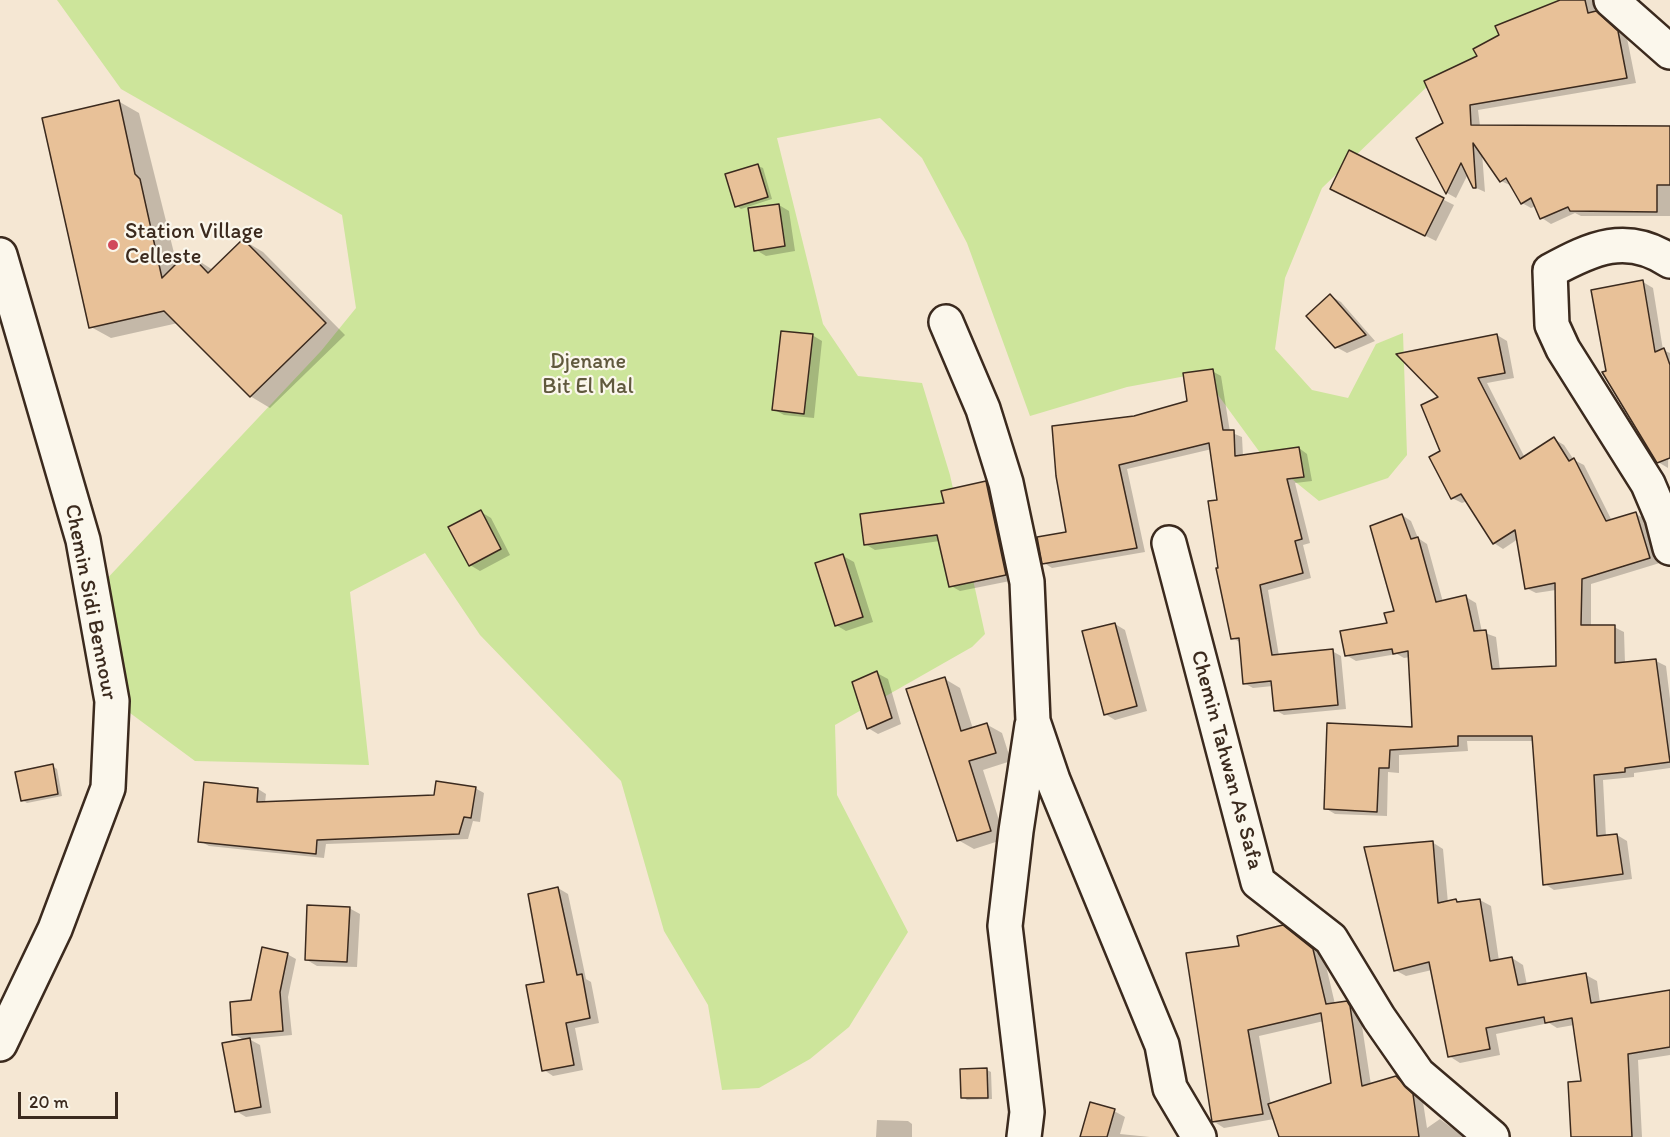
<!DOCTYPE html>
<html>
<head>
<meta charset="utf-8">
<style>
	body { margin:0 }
	#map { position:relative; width:1670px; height:1137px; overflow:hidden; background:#f5e7d3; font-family:Itim,sans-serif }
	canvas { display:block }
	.scale { position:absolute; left:18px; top:1092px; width:100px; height:27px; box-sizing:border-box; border:3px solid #3b2a1e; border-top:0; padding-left:8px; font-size:18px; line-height:21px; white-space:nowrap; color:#3b2a1e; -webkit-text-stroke:4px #fbf7ec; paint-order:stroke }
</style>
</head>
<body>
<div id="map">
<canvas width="1670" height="1137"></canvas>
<div class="scale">20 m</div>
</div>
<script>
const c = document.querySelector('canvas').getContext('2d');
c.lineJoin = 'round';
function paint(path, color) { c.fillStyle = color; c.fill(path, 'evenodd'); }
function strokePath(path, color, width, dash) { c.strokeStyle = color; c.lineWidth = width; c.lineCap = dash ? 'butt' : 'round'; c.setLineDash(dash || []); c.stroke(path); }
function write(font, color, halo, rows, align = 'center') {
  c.font = font + ' Itim,sans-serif'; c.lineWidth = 4.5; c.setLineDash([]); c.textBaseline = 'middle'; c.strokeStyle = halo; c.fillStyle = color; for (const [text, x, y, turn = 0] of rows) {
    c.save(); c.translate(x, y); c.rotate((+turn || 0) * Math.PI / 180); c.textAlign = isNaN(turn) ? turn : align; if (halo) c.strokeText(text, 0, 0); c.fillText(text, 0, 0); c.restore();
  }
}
const green = new Path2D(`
	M57,0H1566L1559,11L1436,78L1322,188L1285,278L1275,349L1312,390L1348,398L1376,344L1403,333L1407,455L1388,478L1319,501L1261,454L1202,373L1127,387L1030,416L967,243L922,158L880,118L777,138L823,324L858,376L922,383L950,475L985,634L972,647L835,725L837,795L908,932L849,1027L810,1059L759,1088L722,1090L708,1005L664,931L621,781L480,635L425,553L350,592L369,765L195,761L130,713L102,584L321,351L356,308L342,215L121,89Z`);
const shadow = new Path2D(`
	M1564,0H1593L1595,12L1627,38L1636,83L1478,110L1480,126L1670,127V216H1581L1575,213L1551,224L1542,218L1536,206L1531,208L1522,203L1512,186L1501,181L1482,153L1485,192L1474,187L1468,174L1456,198L1447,193L1418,139L1445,124L1479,57Z
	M118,101L139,113L177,265L188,254L213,270L243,240L263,252L345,335L270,408L250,396L178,323L111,338L91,327Z
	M1350,153L1454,205L1436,241L1342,194Z
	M758,166L763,168L772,199L741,209L737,206Z
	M779,205L789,211L795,251L766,256L756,250Z
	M1643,282L1653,288L1663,350L1670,353L1668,468L1658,462Z
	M1331,296L1341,302L1375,341L1347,353L1336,347Z
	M812,335L822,341L814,418L784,415L773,409Z
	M1497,335L1507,341L1514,378L1487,383L1525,458L1554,439L1564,445L1574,460L1584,465L1612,521L1636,514L1645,519L1663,562L1591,584V627H1614L1624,632L1625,663L1656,661L1666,666L1670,699V768L1634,773V777L1603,780L1606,837L1617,835L1627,841L1632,879L1554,890L1545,884L1534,741H1467L1468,751L1399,755V773L1388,772L1387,816L1335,814L1325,808L1414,728L1410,657L1404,658L1397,654L1356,661L1346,655L1388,624L1396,612L1402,515L1411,521L1418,538L1427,544L1443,602L1466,597L1476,603L1482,632L1496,637L1500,670L1557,667L1556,590L1536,593L1526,588L1518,539L1503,549L1494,543L1467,501L1462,503L1452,498L1442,451L1440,398Z
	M1212,371L1221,376L1230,432L1242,437L1243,456L1299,448L1307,454L1312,481L1295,483L1310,543L1303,545L1311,578L1268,590L1279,656L1332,651L1341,656L1346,709L1284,715L1275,710L1273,686L1253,688L1244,683L1241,643L1233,638L1220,569L1219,501L1212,449L1127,469L1145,552L1052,568L1044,563L1068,533L1134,417L1189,402Z
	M986,483L995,488L1015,580L960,591L951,586L940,541L875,550L865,544Z
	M481,512L491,518L510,555L480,571L470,565Z
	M843,556L854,562L873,622L846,631L836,625Z
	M1115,624L1125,630L1147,711L1115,720L1105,714Z
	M877,673L888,679L901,724L878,734L868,728Z
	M945,679L960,688L973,729L986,724L1002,733L1011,761L983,770L1005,839L974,849L958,840Z
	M52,766L57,769L62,796L27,803L22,800Z
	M475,788L484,793L480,822L473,821L468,839L326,844L324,858L209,846L200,841L258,789L266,794L265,803L436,796Z
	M1432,842L1443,849L1448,903L1480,900L1491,906L1499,961L1512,958L1523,965L1527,985L1586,975L1597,981L1600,1003L1670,992V1055L1638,1060L1642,1137H1573L1583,1082L1574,1025L1557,1028L1549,1023L1496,1034L1500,1055L1460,1063L1449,1056L1432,970L1406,976L1395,970Z
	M558,888L568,894L586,979L591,982L599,1023L575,1028L583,1070L553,1076L544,1070L546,983Z
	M349,908L360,914L357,967L317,966L307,960Z
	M1283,927L1324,957L1335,1004L1346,1002L1360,1013L1371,1085L1396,1077L1407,1084L1423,1102L1427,1128L1440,1119L1464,1137H1280L1274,1119L1224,1128L1213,1121L1241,947ZM1324,1021L1333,1084L1271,1105L1259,1036Z
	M287,954L296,959L288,997L292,1035L249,1039L260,1045L271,1113L246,1117L236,1111L244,1040L233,1034L252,1001Z
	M987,1070L991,1072L992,1099L967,1100L963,1097Z
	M1114,1111L1125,1117L1120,1134L1150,1137H1082Z
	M877,1120L908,1121L912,1124V1137H876Z`);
const building = new Path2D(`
	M1560,0H1585L1588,13L1596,11L1618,31L1627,78L1470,105L1471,125L1670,126V185H1657V212L1570,211L1568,207L1540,219L1531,198L1521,204L1506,178L1500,182L1473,143L1476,188H1473L1461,163L1446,194L1416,138L1443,123L1424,81L1477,56L1473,49L1499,35L1495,26Z
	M119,100L135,174L140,179L162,278L188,252L208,273L243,239L326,323L250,397L164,311L89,328L42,118Z
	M1349,150L1444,198L1425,236L1330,189Z
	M758,164L768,197L735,207L725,174Z
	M779,204L785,246L754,251L748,208Z
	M1643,280L1655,352L1664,348L1670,365V458L1657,463L1602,372L1606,371L1591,290Z
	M1330,294L1366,335L1335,348L1306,316Z
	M781,331L813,334L804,414L772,410Z
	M1497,334L1505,373L1478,378L1520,459L1554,437L1569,461L1574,458L1606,521L1636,512L1650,558L1582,579L1581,625H1615V663L1656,659L1670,762L1625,768V772L1594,775L1597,836L1617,834L1623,874L1543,885L1532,736H1458V746L1390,750L1389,768H1379L1377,812L1324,809L1327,723L1412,727L1408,651L1393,654L1392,649L1345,656L1340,631L1387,623L1384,613L1394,611L1370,526L1402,514L1411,539L1418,537L1436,602L1466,595L1474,631L1486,630L1492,669L1556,666L1555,583L1525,589L1515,530L1493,544L1461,494L1451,499L1429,457L1440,451L1421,405L1438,397L1396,354Z
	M1213,369L1223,430H1234L1235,456L1299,447L1304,477L1287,479L1302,539L1295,541L1303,573L1260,585L1272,655L1333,649L1338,705L1274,711L1271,681L1243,684L1239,638L1231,639L1216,568H1218L1208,501L1217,500L1209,443L1119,465L1137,548L1042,564L1037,537L1066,532L1056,476L1052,426L1134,416L1187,401L1183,373Z
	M986,481L1006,575L949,587L937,535L864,545L860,514L944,503L941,491Z
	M481,510L501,549L469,566L448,527Z
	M843,554L863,617L835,626L815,563Z
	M1115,623L1137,706L1104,715L1082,631Z
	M877,671L892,718L867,729L852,682Z
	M945,677L961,731L987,723L996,753L969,761L991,831L957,841L906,689Z
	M53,764L58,794L21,801L15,772Z
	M436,781L476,787L471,818L464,817L459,834L317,840L316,854L198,842L204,782L258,788L257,802L434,795Z
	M1433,841L1438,903L1456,899L1457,902L1480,899L1490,961L1512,957L1518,985L1586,973L1591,1003L1670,990V1047L1628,1054L1632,1137H1571L1568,1082L1581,1081L1572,1018L1545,1023L1544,1017L1486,1028L1490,1049L1448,1057L1429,962L1394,971L1364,847Z
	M558,887L577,975L582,974L590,1018L566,1023L574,1065L542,1071L526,985L544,982L528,894Z
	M307,905L350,907L347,962L305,960Z
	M1283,925L1313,949L1326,1004L1347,1001L1350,1006L1362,1086L1396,1076L1413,1094L1419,1137H1279L1268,1104L1331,1083L1321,1013L1248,1030L1263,1114L1212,1122L1186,953L1239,946L1237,936Z
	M262,947L288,953L280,992L283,1031L232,1035L230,1002L251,1000Z
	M250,1038L261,1107L235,1112L222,1043Z
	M987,1068L988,1098H961L960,1069Z
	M1090,1102L1115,1109L1107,1137H1080Z`);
const minor = new Path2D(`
	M1611,0L1670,52
	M1670,261C1627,232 1592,248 1550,271L1552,325L1563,349L1648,484L1662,517L1670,548
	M946,322L983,409L1006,483L1027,582L1033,721L1053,780L1162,1045L1170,1088L1199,1137
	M1169,543L1258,882L1331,939L1379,1018L1418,1074L1492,1137
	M1024,1137L1027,1112L1005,926L1016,831L1032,725`);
const tertiary = new Path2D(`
	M0,255L83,540L112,701L108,788L55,929L0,1044`);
const markers = [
	[113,245,6,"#d1495b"]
];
const poiNames = [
	["Station Village",125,232],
	["Celleste",125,257]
];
const parkNames = [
	["Djenane",588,362],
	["Bit El Mal",588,387]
];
const streetNames = [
	["Chemin Sidi Bennour",90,602,79],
	["Chemin Tahwan As Safa",1226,760,75]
];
paint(green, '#cde59b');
paint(shadow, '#0003');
paint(building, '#e8c198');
strokePath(building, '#3b2a1e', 1.5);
strokePath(minor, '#3b2a1e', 38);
strokePath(tertiary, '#3b2a1e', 38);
strokePath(minor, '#fbf7ec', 33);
strokePath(tertiary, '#fbf7ec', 33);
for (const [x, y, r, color] of markers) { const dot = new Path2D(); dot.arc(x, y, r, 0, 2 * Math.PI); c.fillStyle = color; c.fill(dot); strokePath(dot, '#fbf7ec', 2); }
write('22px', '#3b2a1e', '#fbf7ec', poiNames, 'left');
write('22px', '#60593d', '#fbf7ec', parkNames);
write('22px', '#3b2a1e', '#fbf7ec', streetNames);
</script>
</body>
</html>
